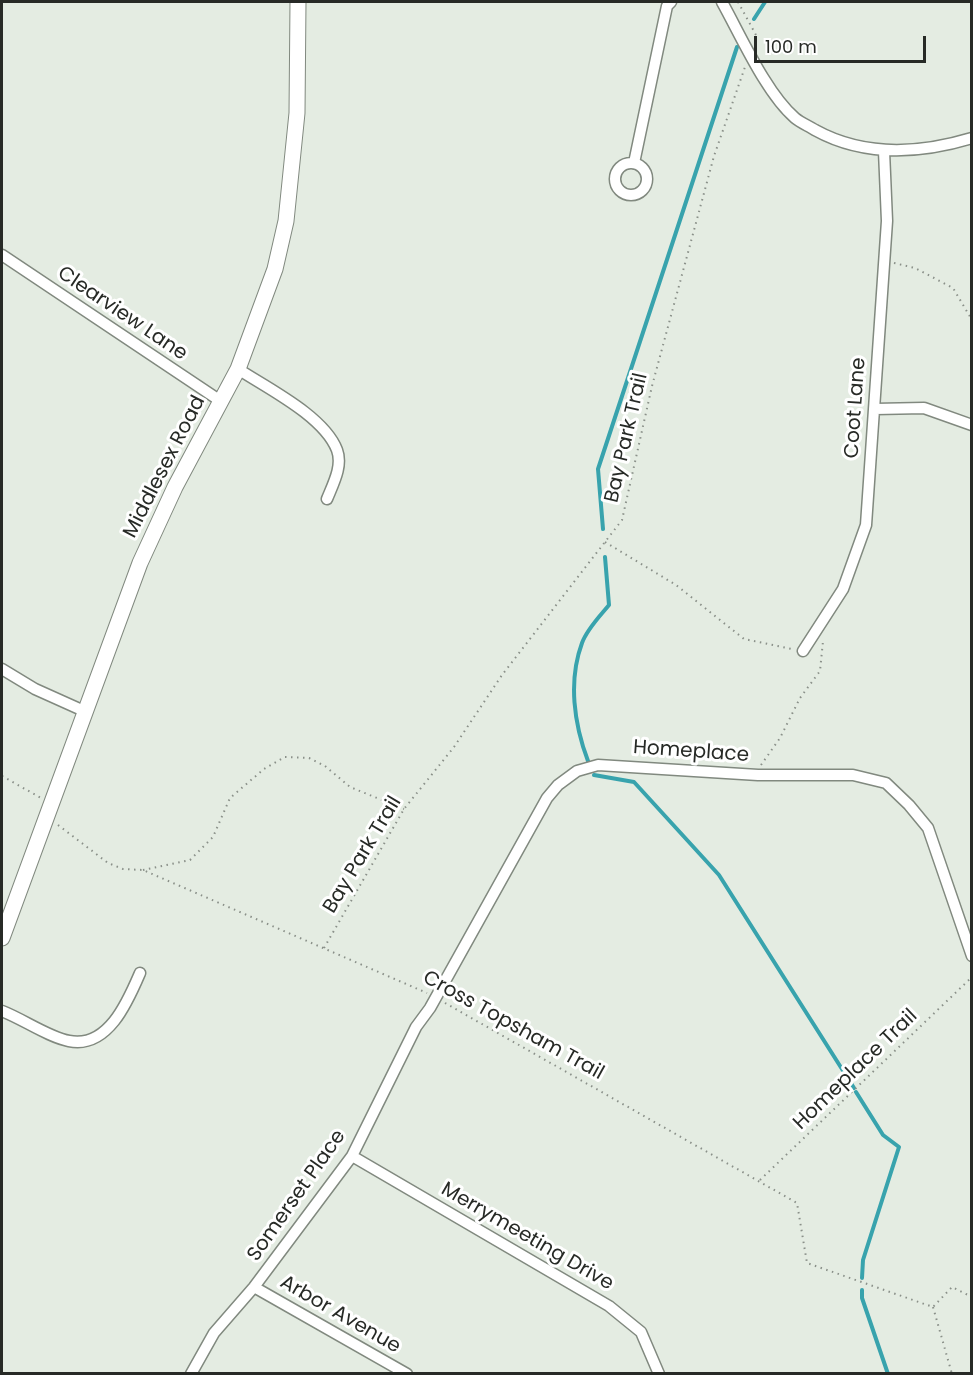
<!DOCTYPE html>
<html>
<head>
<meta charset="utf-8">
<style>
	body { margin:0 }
	#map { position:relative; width:973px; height:1375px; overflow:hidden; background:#e4ece2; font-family:Poppins,sans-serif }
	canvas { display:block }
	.frame { position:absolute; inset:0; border:3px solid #272a26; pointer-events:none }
	.scale { position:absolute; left:754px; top:36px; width:172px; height:27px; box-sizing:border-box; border:3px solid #272a26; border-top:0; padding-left:8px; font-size:18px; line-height:21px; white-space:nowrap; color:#272a26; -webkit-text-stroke:4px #fff; paint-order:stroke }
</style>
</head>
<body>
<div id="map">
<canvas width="973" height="1375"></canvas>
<div class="frame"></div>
<div class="scale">100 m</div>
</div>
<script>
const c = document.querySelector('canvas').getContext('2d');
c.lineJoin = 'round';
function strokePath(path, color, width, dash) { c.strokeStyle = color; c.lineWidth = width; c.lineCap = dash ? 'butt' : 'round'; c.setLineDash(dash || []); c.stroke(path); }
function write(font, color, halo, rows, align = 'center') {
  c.font = font + ' Poppins,sans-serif'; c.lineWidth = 6; c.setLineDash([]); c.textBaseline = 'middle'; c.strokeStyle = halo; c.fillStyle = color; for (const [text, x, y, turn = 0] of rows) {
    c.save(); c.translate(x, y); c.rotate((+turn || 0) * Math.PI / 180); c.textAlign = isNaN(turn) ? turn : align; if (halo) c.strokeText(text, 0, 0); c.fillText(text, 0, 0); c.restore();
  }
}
const stream = new Path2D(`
	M754,19L765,2
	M603,529L598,469L737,47
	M588,761C574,724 568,681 582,643C587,629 600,616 609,605L605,557
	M594,775L634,782L719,875L854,1088
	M856,1092L883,1135L899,1147L863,1260L862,1278
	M862,1290V1298L888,1374`);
const path = new Path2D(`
	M738,2L756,35L755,39
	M894,263L915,268L953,288L972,320
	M605,542L676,585L744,639L792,649
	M761,765L780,738L800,698L820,671L823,641
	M2,776L41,798
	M58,825L108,863L123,869L143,870L427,993
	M143,870L190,860L213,837L230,798L264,769L285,757L309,758L325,766L350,787L404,809
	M324,948L404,809L454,747L502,675L622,520L652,386L714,156L745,67
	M445,1003L797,1203L807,1263L933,1307L952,1287L972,1297
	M760,1180L972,977
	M933,1307L952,1374`);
const street = new Path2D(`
	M722,2C741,36 766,93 795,118C801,123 809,126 815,130C864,157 919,154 972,138
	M634,163L667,6L671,2
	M615 179a16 16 0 1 1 32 0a16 16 0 1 1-32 0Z
	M2,255L222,402
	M238,369C267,388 324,416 337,450C343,466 333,484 327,499
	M875,409L924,408L972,425
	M803,651L843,589L866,525L887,221L884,151
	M2,669L35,689L84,711
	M2,1011C23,1019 48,1037 69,1041C108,1049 128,1001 140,973
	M352,1156L609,1306L641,1332L659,1374
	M254,1287L407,1374
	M191,1374L214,1333L254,1287L352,1156L416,1027L430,1008L547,798L558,785L577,771L598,765L758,775H853L886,783L909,805L928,828L972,956`);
const secondary = new Path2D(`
	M2,938L140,563L175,487L238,369L275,269L286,221L297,113L298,2`);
const streetNames = [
	["Clearview Lane",122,314,34],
	["Coot Lane",856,408,-86],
	["Bay Park Trail",627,438,-77],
	["Middlesex Road",165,467,-63],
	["Homeplace",691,752,4],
	["Bay Park Trail",363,855,-59],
	["Cross Topsham Trail",513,1026,29],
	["Homeplace Trail",856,1070,-44],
	["Somerset Place",297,1196,-55],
	["Merrymeeting Drive",527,1237,30],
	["Arbor Avenue",340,1315,30]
];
strokePath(stream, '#38a3ad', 4);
strokePath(street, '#81897f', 13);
strokePath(secondary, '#81897f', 17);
strokePath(path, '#8a9089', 2, [1.5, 4.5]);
strokePath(street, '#fff', 10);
strokePath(secondary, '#fff', 15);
write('20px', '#272a26', '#fff', streetNames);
</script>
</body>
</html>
